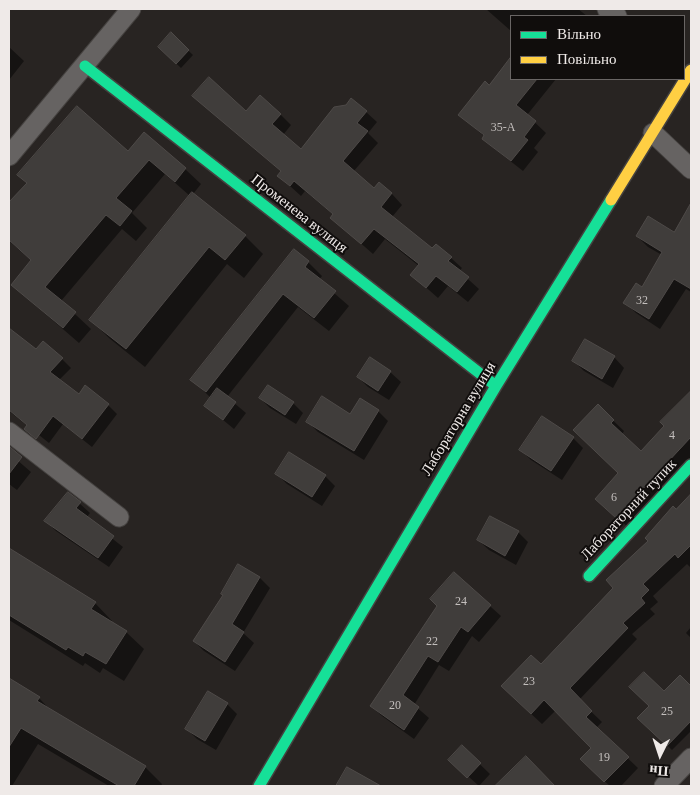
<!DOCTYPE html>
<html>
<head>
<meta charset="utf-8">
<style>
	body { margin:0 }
	#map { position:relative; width:700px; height:795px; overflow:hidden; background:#282422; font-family:Georgia,serif }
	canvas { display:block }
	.frame { position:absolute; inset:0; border:10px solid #efeae8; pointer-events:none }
	.legend { position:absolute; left:510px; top:15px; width:175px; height:65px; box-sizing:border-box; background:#100d0c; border:1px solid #696564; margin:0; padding:6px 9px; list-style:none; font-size:15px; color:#efeae8 }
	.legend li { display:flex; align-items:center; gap:10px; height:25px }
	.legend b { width:25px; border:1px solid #696564 }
	.north { position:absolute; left:635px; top:730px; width:50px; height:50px; -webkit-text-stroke:4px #100d0c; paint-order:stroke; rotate:184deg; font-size:14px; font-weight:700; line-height:20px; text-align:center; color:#efeae8 }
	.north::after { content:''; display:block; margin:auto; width:18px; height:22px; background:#efeae8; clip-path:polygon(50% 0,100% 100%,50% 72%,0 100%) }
</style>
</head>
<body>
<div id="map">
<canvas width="700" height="795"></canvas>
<div class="frame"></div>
<ul class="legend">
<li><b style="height:6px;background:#16e098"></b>Вільно</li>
<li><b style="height:6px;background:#ffcf43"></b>Повільно</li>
</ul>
<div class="north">Пн</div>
</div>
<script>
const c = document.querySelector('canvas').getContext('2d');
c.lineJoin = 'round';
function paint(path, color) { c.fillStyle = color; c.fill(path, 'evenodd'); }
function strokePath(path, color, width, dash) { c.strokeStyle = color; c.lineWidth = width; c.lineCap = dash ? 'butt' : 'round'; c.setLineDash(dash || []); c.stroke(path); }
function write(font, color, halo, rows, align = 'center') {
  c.font = font + ' Georgia,serif'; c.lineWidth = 4; c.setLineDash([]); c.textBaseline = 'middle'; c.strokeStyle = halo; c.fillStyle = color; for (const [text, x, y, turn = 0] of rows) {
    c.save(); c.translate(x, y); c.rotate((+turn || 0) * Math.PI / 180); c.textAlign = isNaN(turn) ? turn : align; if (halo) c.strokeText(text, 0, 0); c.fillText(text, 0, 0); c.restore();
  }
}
const shadow = new Path2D(`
	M486,9H578L587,16H511V31Z
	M171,34L193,55L181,68L159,47Z
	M9,47L24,61L9,80Z
	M511,59V79H556L527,115L546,133L534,148L538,152L523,171L495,149L484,138L485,137L460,115L490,86Z
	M194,96L247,113L280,114L291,125L283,135L301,150L366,112L377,122L368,133L378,143L353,172L375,190L380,184L392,194L402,205L392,217L433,249L451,258L462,268L459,271L479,289L468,302L448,286L438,298L412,275L419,266L385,239L373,254L332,218L334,215L305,191L301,196L279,176L282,172Z
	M128,152L185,169L201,184L193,194L245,236L263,254L244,278L227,264L145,367L109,338L91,320L190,196L165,174L132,213L147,228L136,241L122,229L61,301L91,329L79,343L12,285L32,261L9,241V204L28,183Z
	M682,222L691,227V292L686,289L660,329L636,313L625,302L642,289L662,255L648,247L637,236L675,233Z
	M308,262L322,276L319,280L349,306L329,331L298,307L227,397L246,413L234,429L206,406L211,398L192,380Z
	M9,330L36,351L62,359L71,368L59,380L79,396L108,405L117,414L92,447L63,424L49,443L9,411Z
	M585,341L614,357L624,368L613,388L584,371L574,361Z
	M370,358L390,372L401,382L389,400L368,387L358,377Z
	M691,393V458L628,527L607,510L620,473L598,406L624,431L622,434L641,453L666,426L662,422Z
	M260,398L293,403L303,413L296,424L270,408Z
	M378,411L388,421L364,460L318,432L308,422Z
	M573,438L583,448L562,480L531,460L521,450Z
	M9,453L31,472L17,490L9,484Z
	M277,474L325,476L335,486L322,506L287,484Z
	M68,493L90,513L86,518L123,547L109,567L56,531L46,521Z
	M691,496V566L690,567L687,564L653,596L658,602L650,609L655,614L632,634L637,639L579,700L602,722L596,728L638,768L621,786H610L592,770L593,748L556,710L542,724L513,697L615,588L649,541Z
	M518,532L528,542L516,565L489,550L478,540Z
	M9,550L95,603L112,621L111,623L126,632L144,649L124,681L103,668L100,673L85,663L83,666L9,620Z
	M239,566L260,578L270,588L243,633L254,643L235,671L204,651L194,641L224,595Z
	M454,574L501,616L479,642L472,636L449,671L439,665L414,705L429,718L414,739L382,716L371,706L438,606Z
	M691,627V638L686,633Z
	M680,677L691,688V731L672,750L639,718Z
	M9,680L39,698L52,712L145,767L162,784L161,786H109L38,744L12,786H9Z
	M227,704L237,714L216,750L197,739L187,729Z
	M462,747L490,774L479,786L450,760Z`);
const building = new Path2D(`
	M171,32L189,50L176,64L158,47Z
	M511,57V79H537L516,105L536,121L524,137L528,140L511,161L482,139L484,135L458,115L485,81L489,85Z
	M209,77L246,111L260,95L281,114L272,124L301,149L334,107L346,105L351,98L367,111L357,123L368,131L343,161L374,188L379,182L392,193L381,207L432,248L436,244L452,257L448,261L469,277L457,292L436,276L426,288L410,275L419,264L374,229L361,244L330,218L333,214L294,181L290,186L277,176L281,171L192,96Z
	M77,106L128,151L144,132L186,168L175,182L149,160L116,198L132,211L120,226L106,215L45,287L76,312L63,328L11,285L31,260L9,240V202L27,183L17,175Z
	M192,192L246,235L225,260L209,247L126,349L89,320Z
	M691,203V289L674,279L649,319L623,303L636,283L642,287L662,252L636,236L648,216L674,232Z
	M294,249L309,261L305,267L336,291L314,318L283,294L206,392L190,380Z
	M9,328L36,349L43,341L63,358L50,372L79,394L85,385L109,404L82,439L53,416L36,439L24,429L27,425L9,410Z
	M585,339L615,356L602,379L572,361Z
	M370,357L391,371L378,391L357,377Z
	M268,385L294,402L285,415L259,398Z
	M217,388L236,402L223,420L204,406Z
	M691,391V437L616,518L595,499L618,473L573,430L598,404L614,420L611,423L641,451L664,426L660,422Z
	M322,396L350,414L360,398L379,410L354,451L306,422Z
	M542,416L574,437L551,471L519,450Z
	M10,447L22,457L9,474V448Z
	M289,452L326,475L312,497L275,474Z
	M68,492L81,502L76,508L114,536L98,558L44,521Z
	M691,494V545L678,558L675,554L643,584L649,590L641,598L645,603L623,623L628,628L570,688L592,711L586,717L629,757L604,782L580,759L591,748L544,700L531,714L501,686L531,655L541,664L613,588L606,580L648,541L645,538L673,506L676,509Z
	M490,516L519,531L505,556L477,540Z
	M9,548L96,602L91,609L127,631L106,664L85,652L83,656L68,647L66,650L9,615Z
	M238,564L260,577L232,624L244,632L225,662L193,641L223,595L221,594Z
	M454,572L491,605L468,632L461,627L438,662L428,656L403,695L419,707L404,730L370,706L437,606L430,599Z
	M644,672L664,691L680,675L691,686V721L667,746L637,718L649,706L629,687Z
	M9,678L40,697L37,701L146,766L134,786H119L21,728L9,747Z
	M208,691L228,703L205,741L185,729Z
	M462,745L481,763L467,778L448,760Z
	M526,756L555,786H495Z
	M347,767L381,786H336Z`);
const street = new Path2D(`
	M607,9L617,16
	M653,133L691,169
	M9,156L131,9
	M9,432L119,517
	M664,786L691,758`);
const fast = new Path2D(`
	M85,66L496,386
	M589,576L691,465
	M259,786L496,386L611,200`);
const slow = new Path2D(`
	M611,200L691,70`);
const numberNames = [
	["35-А",503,128],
	["32",642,301],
	["4",672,436],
	["6",614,498],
	["24",461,602],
	["22",432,642],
	["23",529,682],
	["20",395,706],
	["25",667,712],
	["19",604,758]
];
const streetNames = [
	["Променева вулиця",299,214,38],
	["Лабораторна вулиця",459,419,-59],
	["Лабораторний тупик",629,510,-47]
];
paint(shadow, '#0007');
paint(building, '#403d3b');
strokePath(building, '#4e4a48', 1);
strokePath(street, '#454240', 21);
strokePath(fast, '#454240', 14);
strokePath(slow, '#454240', 14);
strokePath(street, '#666362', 19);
strokePath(fast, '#16e098', 11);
strokePath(slow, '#ffcf43', 11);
write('12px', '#c3bfbd', null, numberNames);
write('15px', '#efeae8', '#100d0c', streetNames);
</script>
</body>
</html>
